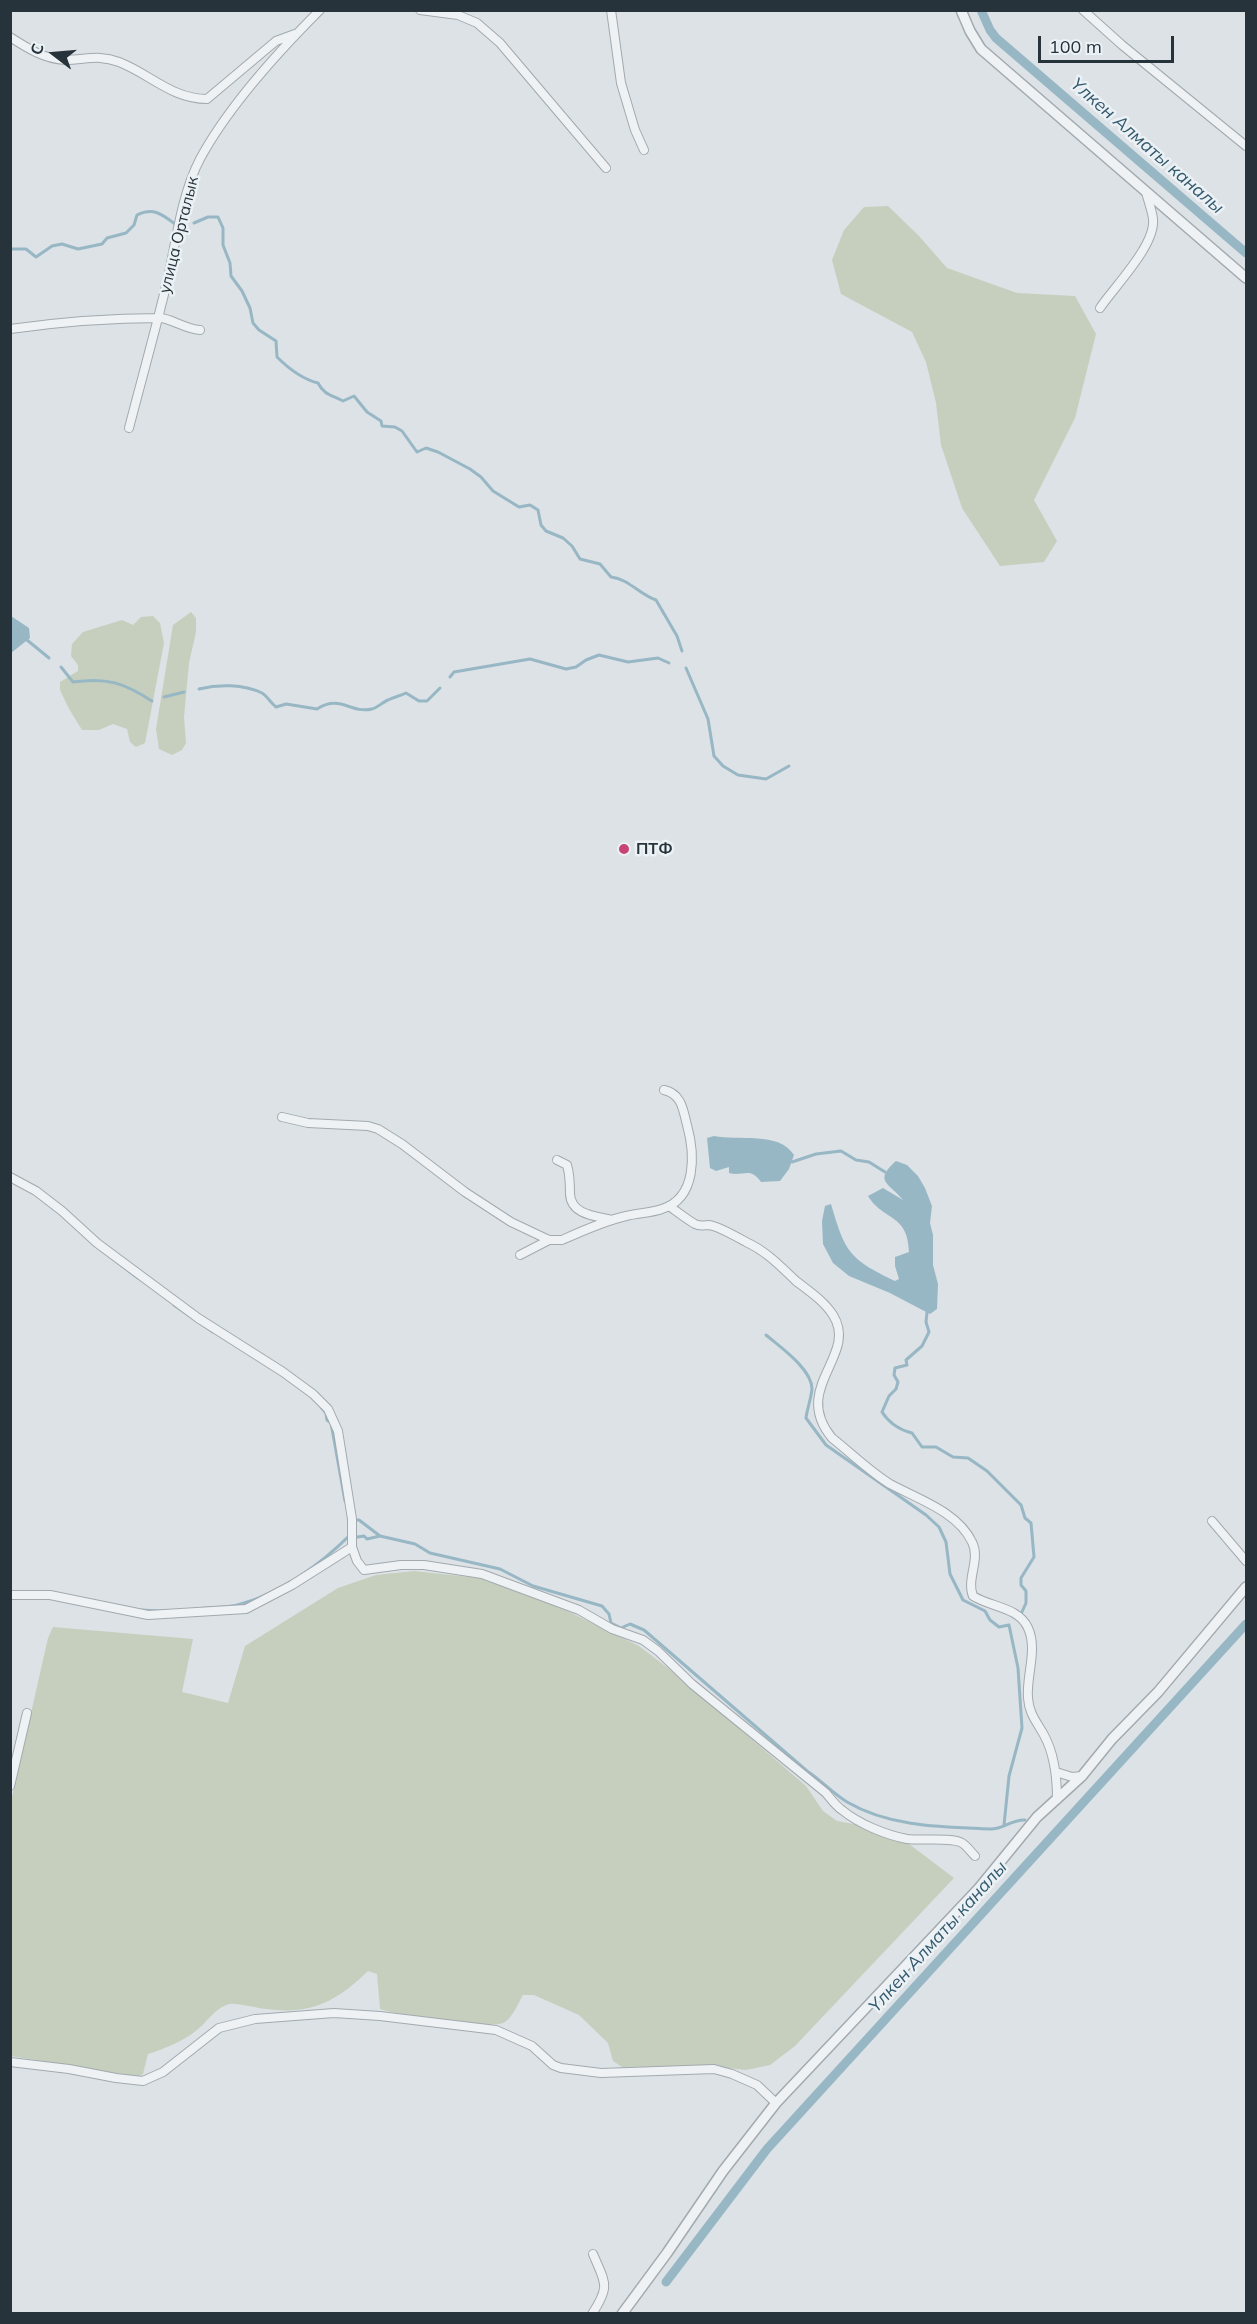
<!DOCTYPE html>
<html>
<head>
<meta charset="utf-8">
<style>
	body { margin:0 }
	#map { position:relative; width:1257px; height:2324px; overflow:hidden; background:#dce2e6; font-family:Mulish,sans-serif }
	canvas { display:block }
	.frame { position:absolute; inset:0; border:12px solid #27333b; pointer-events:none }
	.north { position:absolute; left:24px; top:24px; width:60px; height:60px; -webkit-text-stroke:4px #ebf1f4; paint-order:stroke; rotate:286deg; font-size:16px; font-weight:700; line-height:24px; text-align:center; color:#27333b }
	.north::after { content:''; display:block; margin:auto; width:21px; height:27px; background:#27333b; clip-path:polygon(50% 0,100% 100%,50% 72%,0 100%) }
	.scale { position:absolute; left:1038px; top:36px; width:136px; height:27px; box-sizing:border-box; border:3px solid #27333b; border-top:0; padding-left:8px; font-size:18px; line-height:21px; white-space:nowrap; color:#27333b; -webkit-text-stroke:4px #ebf1f4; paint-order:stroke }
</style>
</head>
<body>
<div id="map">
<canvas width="1257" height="2324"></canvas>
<div class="frame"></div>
<div class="north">С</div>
<div class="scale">100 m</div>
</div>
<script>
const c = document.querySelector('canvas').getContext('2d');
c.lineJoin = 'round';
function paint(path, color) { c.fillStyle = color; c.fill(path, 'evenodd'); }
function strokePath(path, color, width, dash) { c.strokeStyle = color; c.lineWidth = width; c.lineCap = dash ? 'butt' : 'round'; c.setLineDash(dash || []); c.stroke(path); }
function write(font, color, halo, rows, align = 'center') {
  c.font = font + ' Mulish,sans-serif'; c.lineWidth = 5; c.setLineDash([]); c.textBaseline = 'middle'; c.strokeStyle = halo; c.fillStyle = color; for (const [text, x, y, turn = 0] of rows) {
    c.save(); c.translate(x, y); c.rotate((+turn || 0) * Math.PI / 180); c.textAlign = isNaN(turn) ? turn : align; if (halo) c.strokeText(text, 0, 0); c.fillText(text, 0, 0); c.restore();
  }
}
const green = new Path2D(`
	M888,206L919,236L947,268L1017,293L1075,296L1096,334L1075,418L1034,500L1057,541L1044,562L1000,566L962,508L941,445L936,403L926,362L912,332L841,294L832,260L844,230L864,207Z
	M191,612L196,618V632L189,663L184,717L186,743L182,750L172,755L159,749L156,729L173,625Z
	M153,616L160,623L164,643L145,743L136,747L130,742L127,729L113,724L99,730H82L68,707L60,690V682L78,671V665L71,656L72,644L83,632L122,620L133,625L141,617Z
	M414,1571L479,1578L557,1606L639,1646L677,1675L806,1786L823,1811L837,1821L865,1826L909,1844L954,1878L795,2046L770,2065L746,2070L709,2066L622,2067L613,2061L608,2043L579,2015L534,1995H523C518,2003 513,2017 505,2022C491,2031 398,2015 380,2009L377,1974L368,1971C336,2002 311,2015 266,2009C255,2008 239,2003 229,2004C216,2007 207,2022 197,2030C184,2041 164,2049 148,2054L143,2074L138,2077L11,2056V1801L48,1638L53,1627L193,1639L182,1692L228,1703L245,1646L338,1588L376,1575Z`);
const water = new Path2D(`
	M11,616L29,628L30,638L11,653Z
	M714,1136C738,1141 779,1131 794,1155L789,1169L780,1181L761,1182C750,1166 743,1177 729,1173V1167L716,1171L710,1168L707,1138Z
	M896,1161L907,1165L918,1176L925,1188L932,1206L930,1223L933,1235V1265L938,1284L937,1309L930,1314L890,1293L849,1276L833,1263L823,1244L822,1221L825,1206L831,1204C845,1252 849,1259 895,1281L899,1279L895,1266V1257L909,1252C908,1213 883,1221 868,1196L883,1188L903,1200C889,1183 873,1181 896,1161Z`);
const stream = new Path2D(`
	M194,223L208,217H218L223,228V245L230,263L231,276L242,291L250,308L253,323L259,330L276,341L277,357C288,368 302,379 318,383C324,395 332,395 343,401L354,396L367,412L381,421L382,426L395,427L402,431L417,452L426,448L438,452L470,469L481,477L493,491L519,507L530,505L538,510L541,525L546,531L563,538L572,546L580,559L600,564L611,577C629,579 640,595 656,600L677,636L682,651
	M10,249H26L36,257L52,246L62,244L78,249L102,244L107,238L126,233L134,225L137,215C153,207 162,214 175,224
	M27,640L49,658
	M61,667L73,682C107,677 124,683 152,701
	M686,668L708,719L714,756L723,766L738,775L766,779L789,766
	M450,677L454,672L530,659L566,669L576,667L586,660L599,655L628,662L658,658L669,663
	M199,689C219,684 243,684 262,693C267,696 271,703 276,707L286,704L317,709C341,694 350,714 372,709C377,708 383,702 388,700C394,697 400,696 406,693L419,701H427L440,688
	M164,697L184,692
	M792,1162L816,1154L841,1151L856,1160L869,1162L885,1172
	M112,1258L138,1278
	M174,1305L213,1332
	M927,1312L926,1322L929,1332L922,1346L906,1360L907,1365L895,1368L894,1375L898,1382L896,1389L889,1396L882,1412C889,1423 900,1430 912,1433L922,1447H936L953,1457L968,1458L987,1471L1021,1505L1025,1518L1031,1523L1034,1557L1021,1578V1585L1026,1591V1603L1021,1614
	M766,1335C780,1347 812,1369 812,1389C811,1399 807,1409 806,1418L826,1445L926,1515L939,1527L946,1542L950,1574L963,1600L985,1611L990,1620L999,1627L1009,1625L1018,1668L1022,1728L1009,1776L1004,1825
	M321,1407L326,1413L327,1420L331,1423L345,1501
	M354,1520H359L380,1536L415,1544L430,1553L500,1569L533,1586L602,1606L609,1614L611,1623L621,1628L630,1624L644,1630L807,1771C821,1780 832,1793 847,1802C890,1827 941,1827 990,1829C1002,1830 1012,1819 1025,1820
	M204,1608C216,1607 230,1608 241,1604C281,1593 321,1564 350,1535L358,1537L364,1536L367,1539L380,1536
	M139,1610L162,1611`);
const canal = new Path2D(`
	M981,10L990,30L996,38L1246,253
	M666,2282L767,2149L1246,1624`);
const minor = new Path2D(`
	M420,10L458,15L477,23L500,43L606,168
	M611,10L621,83L635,130L644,150
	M1083,10L1122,45L1246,146
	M10,37C27,48 44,59 65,60C86,60 98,54 119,62C150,74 172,99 207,99L276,41L295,34
	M1100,308C1114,287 1156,245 1153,219C1152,210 1148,201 1146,192
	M10,329C60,322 110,318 160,318C170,318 185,329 200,330
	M129,428C142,378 156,328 168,278C176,241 182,193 200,159C228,107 278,52 320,10
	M282,1117L308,1123L368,1126L378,1129L402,1144L465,1192L511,1222L549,1240H562C582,1231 604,1221 626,1216C638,1213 651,1213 662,1209C697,1198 695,1154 687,1125C683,1110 682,1094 664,1090
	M557,1160L567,1165C570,1175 570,1183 570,1194C571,1215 596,1216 612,1220
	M10,1177L36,1191L62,1211L97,1243L198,1318L283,1372L313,1394L328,1409L338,1431L352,1519V1547L357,1561L364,1570L401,1565H424L482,1574L579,1610L612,1629L643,1640L658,1651L692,1684L826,1793C831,1799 836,1806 842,1810C859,1824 886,1835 907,1839C921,1841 952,1837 962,1843C967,1846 971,1852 975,1856
	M669,1206C678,1212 686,1219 695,1224C701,1227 703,1225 709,1225C718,1226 737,1237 746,1242C766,1251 780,1266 796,1281C809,1291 824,1301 833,1315C859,1356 790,1387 832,1438C851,1453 869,1471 890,1484C918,1499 958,1512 972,1542C981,1559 966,1579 973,1596C990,1607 1019,1607 1028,1628C1038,1649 1026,1676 1028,1698C1029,1714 1037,1722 1044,1735C1055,1755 1057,1778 1057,1799
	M520,1255L549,1240
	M1212,1521L1246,1561
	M10,1595H50L148,1615L246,1609L292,1585L352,1547
	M1056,1772L1072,1777L1082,1776
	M10,1786L27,1713
	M10,2062L69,2069L116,2078L143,2081L163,2072L219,2028L255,2019L334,2013L380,2016L496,2030L532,2046L553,2065L561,2068L601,2073L714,2069L732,2074L757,2085L776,2103
	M592,2314C611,2285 605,2283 593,2254`);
const tertiary = new Path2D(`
	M961,10L970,31L981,49L1246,278
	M622,2314L667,2253L723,2171L776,2103L979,1888L1037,1817L1082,1776L1112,1739L1158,1692L1246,1587`);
const markers = [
	[624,849,6,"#c74475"]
];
const streetNames = [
	["улица Орталык",179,235,-76]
];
const poiNames = [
	["ПТФ",636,849]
];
const waterNames = [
	["Үлкен Алматы каналы",1147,146,41],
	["Үлкен Алматы каналы",938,1937,-48]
];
paint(green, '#c6cfbe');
paint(water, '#98b7c5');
strokePath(stream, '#98b7c5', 3);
strokePath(canal, '#98b7c5', 9);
strokePath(minor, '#a2aaaf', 10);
strokePath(tertiary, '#a2aaaf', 12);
strokePath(minor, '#eff2f4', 8);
strokePath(tertiary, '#eff2f4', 9);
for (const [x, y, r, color] of markers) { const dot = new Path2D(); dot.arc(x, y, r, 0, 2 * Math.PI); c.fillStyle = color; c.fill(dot); strokePath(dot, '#ebf1f4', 2); }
write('16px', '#27333b', '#ebf1f4', streetNames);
write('bold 16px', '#27333b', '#ebf1f4', poiNames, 'left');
write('italic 18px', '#33596d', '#ebf1f4', waterNames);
</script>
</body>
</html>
